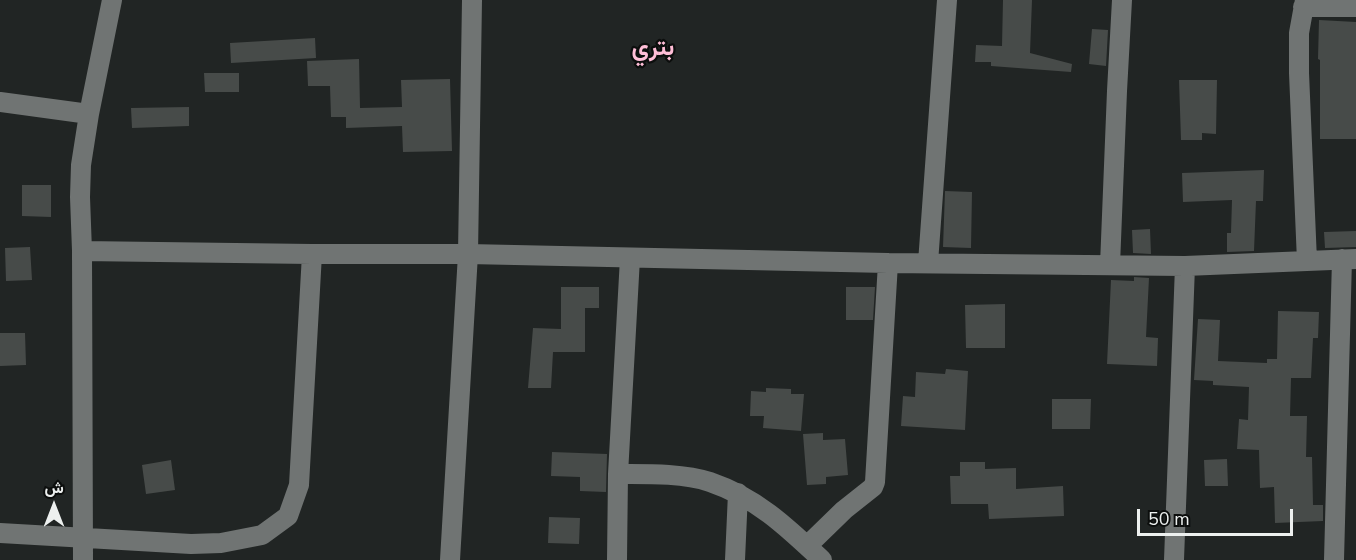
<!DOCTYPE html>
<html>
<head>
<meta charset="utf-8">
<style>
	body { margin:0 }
	#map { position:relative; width:1356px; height:560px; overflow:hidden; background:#212524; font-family:"Nunito Sans",Vazirmatn,sans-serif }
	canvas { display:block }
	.north { position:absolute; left:24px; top:476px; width:60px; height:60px; -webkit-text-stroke:4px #0c0e0d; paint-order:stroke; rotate:0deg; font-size:16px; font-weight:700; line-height:24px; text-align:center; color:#edf0ef }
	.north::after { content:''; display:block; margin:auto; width:21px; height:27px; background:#edf0ef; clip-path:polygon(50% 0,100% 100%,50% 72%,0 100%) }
	.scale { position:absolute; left:1137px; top:509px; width:156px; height:27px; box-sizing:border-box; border:3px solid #edf0ef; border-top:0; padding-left:8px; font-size:18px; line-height:21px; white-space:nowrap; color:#edf0ef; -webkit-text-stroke:4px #0c0e0d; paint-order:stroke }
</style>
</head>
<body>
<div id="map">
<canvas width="1356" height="560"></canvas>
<div class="north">ش</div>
<div class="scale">50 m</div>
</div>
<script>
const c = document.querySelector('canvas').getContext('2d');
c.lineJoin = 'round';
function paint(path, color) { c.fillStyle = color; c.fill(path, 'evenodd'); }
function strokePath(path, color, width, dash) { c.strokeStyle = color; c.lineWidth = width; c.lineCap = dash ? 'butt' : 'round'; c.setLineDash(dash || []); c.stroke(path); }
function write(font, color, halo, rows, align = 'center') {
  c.font = font + ' "Nunito Sans",Vazirmatn,sans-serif'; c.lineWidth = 4.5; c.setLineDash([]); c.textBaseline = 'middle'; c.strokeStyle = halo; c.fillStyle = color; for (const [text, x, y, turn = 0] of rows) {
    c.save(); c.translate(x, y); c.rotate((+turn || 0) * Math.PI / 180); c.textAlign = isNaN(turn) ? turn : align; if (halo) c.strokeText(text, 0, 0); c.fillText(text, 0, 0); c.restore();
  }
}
const building = new Path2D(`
	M1003,0H1032L1030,53L1072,64L1071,72L991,66V62H975L976,45L1002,46Z
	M1319,20L1356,22V139H1320V60L1318,59Z
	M1092,29L1108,30L1106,66L1089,64Z
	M315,38L316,58L231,63L230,43Z
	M359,59L360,108L402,107L401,80L450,79L452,151L403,152L402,126L346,128V117H331L330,86H308L307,61Z
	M204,73H239V92H205Z
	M1179,80H1217L1216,134L1202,133V140H1181Z
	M189,107V126L132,128L131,108Z
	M1264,170L1263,201H1256L1254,251L1227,252V233H1231L1232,200L1183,202L1182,173Z
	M22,185H51V217L22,216Z
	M945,191L972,192L971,248L943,247Z
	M1150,229L1151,254L1133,253L1132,230Z
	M1356,231V247L1325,248L1324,232Z
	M30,247L32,280L6,281L5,248Z
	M1134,277L1149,278L1146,337L1158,338L1157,366L1107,364L1111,280L1134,281Z
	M561,287H599V308H585V352H553L551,388H528L533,328L561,329Z
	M846,287H875L873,320H846Z
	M1005,304V348H966L965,305Z
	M1278,311L1319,312L1318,338H1313L1311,378H1291L1290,416H1307L1306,457H1312L1313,505H1323V521L1275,523L1274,487L1260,488L1259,450L1237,449L1239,419L1248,420L1249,387L1213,385V381L1194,380L1198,319L1220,320L1218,361L1267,363V359H1277Z
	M0,333H25L26,365L0,366Z
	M946,369L968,371L965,430L901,426L903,396L915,397L916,372L945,374Z
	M766,388L791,389V394H804L801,431L763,428L764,416H750L751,391L766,392Z
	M1052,399H1091L1090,429H1052Z
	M823,433V440L845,439L848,475L826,477V484L807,485L803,434Z
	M552,452L607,454L606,492L580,491V477L551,476Z
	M1227,459L1228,486H1205L1204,460Z
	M171,460L175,490L146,494L142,465Z
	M960,462H985V469L1016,468V489L1063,486L1064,516L989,519L988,504H951L950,476H960Z
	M549,517L580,518L579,544L548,543Z`);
const street = new Path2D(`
	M1305,0L1299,33V73L1307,261
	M1303,7H1356
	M0,102L89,114
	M82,251L312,254H468L888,263L1185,266L1356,259
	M928,263L947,0
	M1110,265L1117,91L1122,0
	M618,474C646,474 683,473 710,482C757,498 787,527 822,560
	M0,533L191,544L221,543L262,535L288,516L299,485L312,254
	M807,546L844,510L873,487L875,482L888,263
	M83,560L82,251L80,197L81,165L89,114L112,0
	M450,560L468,254L472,0
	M617,560L618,474L630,258
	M735,560L738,493
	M1174,560L1185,266
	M1334,560L1342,259`);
const quarterNames = [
	["بتري",653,49]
];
paint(building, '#474b49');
strokePath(street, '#707473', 20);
write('bold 24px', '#ffbed7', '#0c0e0d', quarterNames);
</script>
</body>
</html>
